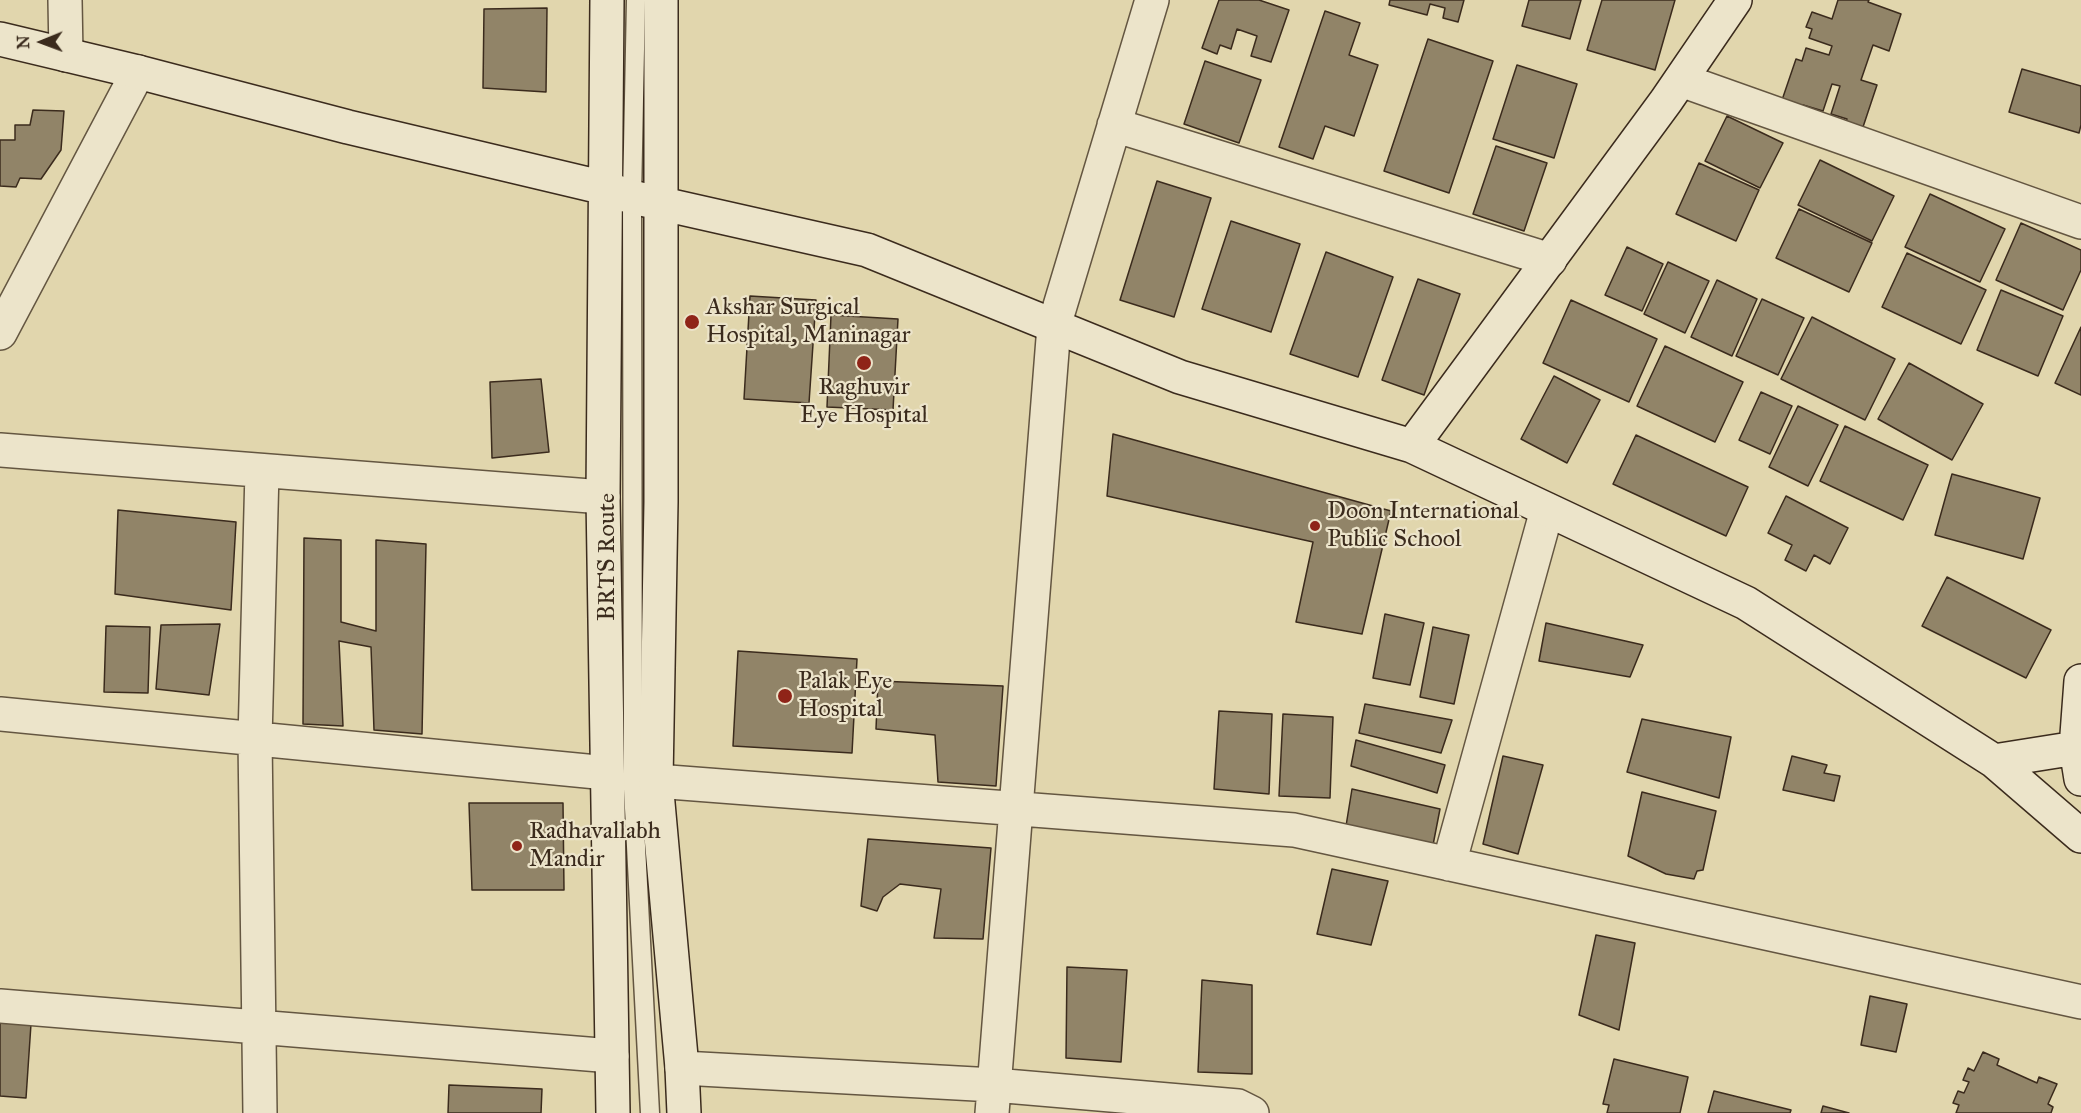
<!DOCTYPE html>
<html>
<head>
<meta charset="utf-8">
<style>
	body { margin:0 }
	#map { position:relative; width:2081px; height:1113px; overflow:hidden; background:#e1d6ad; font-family:"IM FELL Great Primer",serif }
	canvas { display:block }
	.north { position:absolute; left:12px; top:12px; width:60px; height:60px; -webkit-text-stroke:4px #ece4ca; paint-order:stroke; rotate:269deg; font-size:16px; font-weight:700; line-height:24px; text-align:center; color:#3b2b1d }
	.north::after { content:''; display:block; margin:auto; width:21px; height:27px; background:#3b2b1d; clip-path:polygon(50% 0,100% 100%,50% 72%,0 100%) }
</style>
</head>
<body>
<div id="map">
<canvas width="2081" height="1113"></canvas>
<div class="north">N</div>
</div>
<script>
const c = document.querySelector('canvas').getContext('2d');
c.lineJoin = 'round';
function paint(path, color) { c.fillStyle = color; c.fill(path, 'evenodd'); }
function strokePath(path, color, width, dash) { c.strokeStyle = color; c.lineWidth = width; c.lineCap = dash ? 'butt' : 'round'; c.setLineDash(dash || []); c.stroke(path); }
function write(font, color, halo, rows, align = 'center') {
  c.font = font + ' "IM FELL Great Primer",serif'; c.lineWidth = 4.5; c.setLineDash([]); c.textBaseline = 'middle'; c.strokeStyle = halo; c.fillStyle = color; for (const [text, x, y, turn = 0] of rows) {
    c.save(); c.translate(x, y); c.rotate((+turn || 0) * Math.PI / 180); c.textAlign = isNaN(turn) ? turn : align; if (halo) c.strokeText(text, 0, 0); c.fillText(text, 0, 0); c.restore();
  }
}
const building = new Path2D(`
	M1219,0H1259L1289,10L1271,62L1251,56L1257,36L1237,29L1231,49L1220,45L1217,54L1202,48Z
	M1390,0H1464L1458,22L1443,18L1445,8L1430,4L1427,15L1389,5Z
	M1529,0H1581L1570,39L1522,26Z
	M1602,0H1675L1655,70L1587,50Z
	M1838,0H1869L1868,2L1901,14L1889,51L1873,45L1861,80L1877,85L1862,130L1845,124L1847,119L1831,114L1840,86L1832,84L1823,111L1803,105L1802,110L1781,103L1796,59L1802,61L1806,48L1829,55L1832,46L1809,38L1812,29L1806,27L1812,12L1832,19Z
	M547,8L546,92L483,88L484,9Z
	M1325,11L1360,23L1349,55L1378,65L1354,136L1325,126L1313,159L1279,147Z
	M1428,39L1493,61L1449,193L1384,171Z
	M1205,61L1261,80L1239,143L1184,124Z
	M1517,65L1577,84L1554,158L1493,139Z
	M2022,69L2081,86V125L2079,133L2009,112Z
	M33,110L64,111L61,150L41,179L20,178L16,187L0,186V140H15V125H30Z
	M1727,116L1783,143L1760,188L1705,161Z
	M1496,146L1547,163L1524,231L1473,214Z
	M1820,160L1894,196L1872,241L1798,205Z
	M1699,163L1759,190L1736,241L1676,214Z
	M1157,181L1211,198L1174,317L1120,300Z
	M1930,194L2005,229L1980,282L1905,247Z
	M1799,209L1872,243L1849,292L1776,258Z
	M1231,221L1300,244L1271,332L1202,309Z
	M2021,223L2081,250V270L2063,310L1996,280Z
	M1627,247L1663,264L1642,311L1605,295Z
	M1326,252L1393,277L1358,377L1290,354Z
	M1907,253L1986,290L1961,344L1882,307Z
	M1668,262L1709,281L1685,333L1644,314Z
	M1418,279L1460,294L1424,395L1382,380Z
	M1717,280L1757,299L1732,356L1691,337Z
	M2001,290L2063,316L2038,376L1977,350Z
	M750,296L816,300L809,403L744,399Z
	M1762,299L1804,318L1778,375L1736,356Z
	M1571,300L1657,339L1629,402L1543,363Z
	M831,315L898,319L893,410L827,407Z
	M1812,317L1895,359L1865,420L1781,379Z
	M2081,327V395L2055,383Z
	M1665,346L1743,382L1715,442L1637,406Z
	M1909,363L1983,404L1952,460L1878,419Z
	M1554,376L1600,400L1567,463L1521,439Z
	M541,379L549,452L492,458L490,382Z
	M1761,392L1792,406L1770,454L1739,440Z
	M1798,406L1838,425L1808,486L1769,467Z
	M1845,426L1928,465L1903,520L1820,481Z
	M1113,434L1391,511L1362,634L1296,622L1313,542L1107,496Z
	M1636,435L1748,487L1726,536L1613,484Z
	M1952,474L2040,498L2023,559L1935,535Z
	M1786,496L1848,528L1830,564L1814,555L1806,571L1785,560L1792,545L1768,533Z
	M118,510L236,522L231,610L115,594Z
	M304,538L341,540V622L376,631V540L426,544L422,734L374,730L371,647L339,641L343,726L303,724Z
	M1947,577L2051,630L2026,678L1922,626Z
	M1385,614L1424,623L1410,685L1373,678Z
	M1546,623L1643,645L1630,677L1539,661Z
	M220,624L209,695L156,689L161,625Z
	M106,626L150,627L148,693L104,692Z
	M1433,627L1469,635L1454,704L1420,697Z
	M738,651L857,659L852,753L733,746Z
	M878,681L1003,686L996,786L938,782L935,735L876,729Z
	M1365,704L1452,720L1441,753L1359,733Z
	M1219,711L1272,714L1269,794L1214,789Z
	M1283,714L1333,717L1330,798L1279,796Z
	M1642,719L1731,737L1719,798L1627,772Z
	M1356,740L1445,765L1437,793L1351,766Z
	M1503,756L1543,765L1518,854L1483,844Z
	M1792,756L1827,765L1824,773L1840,776L1834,801L1783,790Z
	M1352,789L1440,809L1433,845L1346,826Z
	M1642,792L1716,811L1703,870L1697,871L1694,879L1666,874L1628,856Z
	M469,803H563L564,890H472Z
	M868,839L991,848L983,939L934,938L941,889L900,884L883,897L877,911L861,906Z
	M1332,869L1388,881L1371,945L1317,934Z
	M1596,935L1635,943L1619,1030L1579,1015Z
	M1067,967L1127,970L1121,1062L1066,1058Z
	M1202,980L1252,985V1074L1198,1072Z
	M1870,996L1907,1004L1896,1052L1861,1045Z
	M0,1022L31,1024L26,1098L0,1096Z
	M1983,1052L1999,1059L1997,1065L2037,1083L2039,1077L2057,1084L2048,1104L2053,1107L2051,1113H1956L1959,1105L1953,1103L1958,1091L1964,1093L1969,1082L1963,1080L1968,1068L1974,1071Z
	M1614,1059L1688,1077L1680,1113H1607L1609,1105L1603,1104Z
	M449,1085L542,1089L541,1113H448Z
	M1714,1091L1791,1110L1790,1113H1708Z
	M1823,1106L1849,1113H1821Z`);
const lane = new Path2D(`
	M636,0L632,197L633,789L650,1113`);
const street = new Path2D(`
	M65,0L66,55
	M1681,80L2081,222
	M1114,125L1550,260
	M0,333L138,72
	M0,450L603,497
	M0,714L607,773
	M656,781L1294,830L2081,1002
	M1449,864L1547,510
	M0,1006L612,1056
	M682,1068L994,1085L1238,1106L1252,1113
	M260,1113L255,739L262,471
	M992,1113L1054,326L1152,0`);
const secondary = new Path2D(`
	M607,0L603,497L613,1113
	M661,0V502L656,781L682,1068L684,1113
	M0,39L138,72L348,127L605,188L632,197L867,250L1180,377L1412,446L1746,603L1994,761L2081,836
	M1412,446L1666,101L1735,0
	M2081,681L2076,748L2081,779
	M1994,761L2076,748L2081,749`);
const markers = [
	[692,322,8,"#8f2418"],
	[864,363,8,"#8f2418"],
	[1315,526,6,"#8f2418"],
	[785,696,8,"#8f2418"],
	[517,846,6,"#8f2418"]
];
const poiNames = [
	["Akshar Surgical",706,308],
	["Hospital, Maninagar",706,336],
	["Raghuvir",864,388,"center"],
	["Eye Hospital",864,416,"center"],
	["Doon International",1327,512],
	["Public School",1327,540],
	["Palak Eye",798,682],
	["Hospital",798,710],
	["Radhavallabh",529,832],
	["Mandir",529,860]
];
const streetNames = [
	["BRTS Route",608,557,-90]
];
paint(building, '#918468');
strokePath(building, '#3b2b1d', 1.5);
strokePath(lane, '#645641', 21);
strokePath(street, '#645641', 36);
strokePath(secondary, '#3b2b1d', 36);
strokePath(lane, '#ece4ca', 18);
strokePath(street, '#ece4ca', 33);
strokePath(secondary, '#ece4ca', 33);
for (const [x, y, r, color] of markers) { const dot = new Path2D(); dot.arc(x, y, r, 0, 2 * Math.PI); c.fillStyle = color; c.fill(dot); strokePath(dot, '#ece4ca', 2); }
write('24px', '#3b2b1d', '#ece4ca', poiNames, 'left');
write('24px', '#3b2b1d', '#ece4ca', streetNames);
</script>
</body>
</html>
